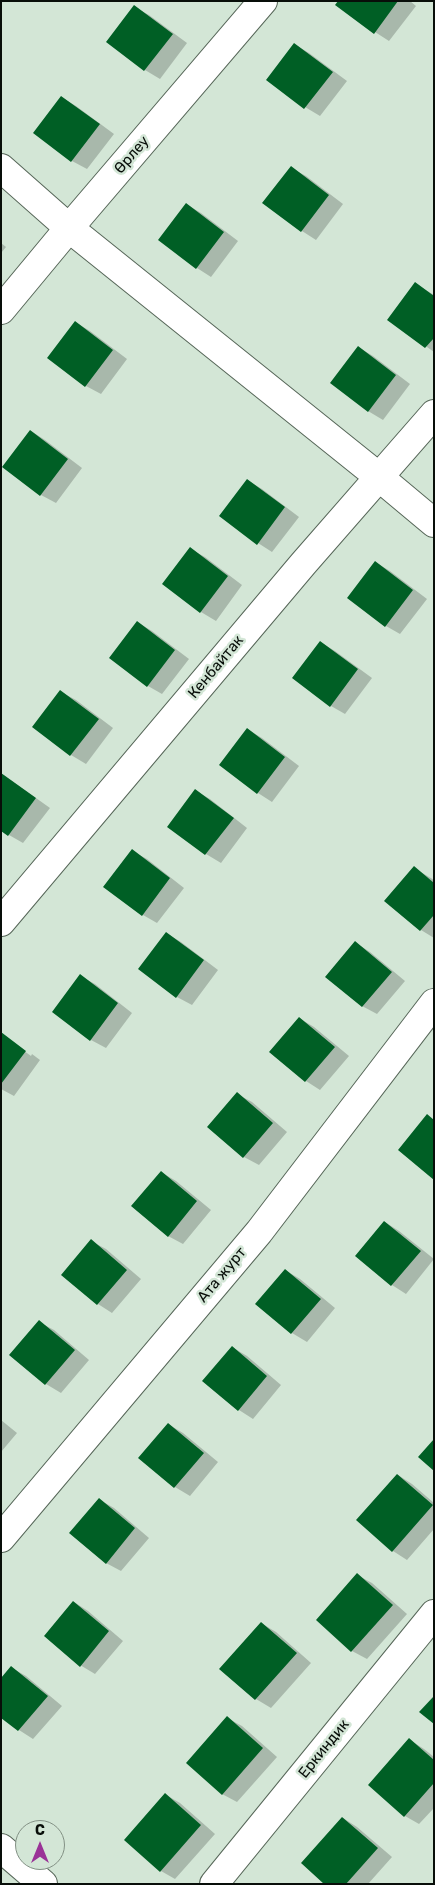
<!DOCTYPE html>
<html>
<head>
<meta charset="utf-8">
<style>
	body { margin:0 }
	#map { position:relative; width:435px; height:1885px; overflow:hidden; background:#d3e6d6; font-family:Rubik,sans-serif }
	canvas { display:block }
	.frame { position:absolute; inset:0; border:2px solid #080e09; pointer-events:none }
	.north { position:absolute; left:15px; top:1820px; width:50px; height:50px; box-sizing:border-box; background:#d3e6d6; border:1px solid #829084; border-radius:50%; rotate:0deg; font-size:14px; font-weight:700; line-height:20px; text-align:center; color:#080e09 }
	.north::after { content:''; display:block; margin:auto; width:18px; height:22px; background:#9a3397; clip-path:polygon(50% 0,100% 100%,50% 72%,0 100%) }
</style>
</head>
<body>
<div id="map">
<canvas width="435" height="1885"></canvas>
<div class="frame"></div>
<div class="north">С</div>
</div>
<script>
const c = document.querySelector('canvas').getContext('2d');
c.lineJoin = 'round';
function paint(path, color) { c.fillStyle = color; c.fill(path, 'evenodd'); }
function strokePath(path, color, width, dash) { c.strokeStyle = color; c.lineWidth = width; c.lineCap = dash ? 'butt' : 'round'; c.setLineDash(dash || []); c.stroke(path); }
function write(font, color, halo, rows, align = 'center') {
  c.font = font + ' Rubik,sans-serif'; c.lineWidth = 5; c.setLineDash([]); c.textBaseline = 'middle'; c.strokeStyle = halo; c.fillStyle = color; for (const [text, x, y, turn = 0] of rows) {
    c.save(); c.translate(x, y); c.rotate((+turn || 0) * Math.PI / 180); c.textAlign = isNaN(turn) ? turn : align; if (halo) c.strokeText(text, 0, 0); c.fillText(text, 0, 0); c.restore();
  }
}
const shadow = new Path2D(`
	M339,1H410L416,6L389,41L375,32Z
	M134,7L149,15L187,43L160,79L145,70L108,42Z
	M294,44L309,53L347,81L320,116L305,107Z
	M61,97L76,106L114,134L87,169L72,161L35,133Z
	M291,168L306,176L343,204L316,240L302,231Z
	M186,204L201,213L238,241L211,277L197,268Z
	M1,243L6,247L1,253Z
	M416,284L434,295V352L389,320Z
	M75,322L90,331L127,359L101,394L86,386L48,358Z
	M358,347L373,356L410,384L383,420L368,411Z
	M31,431L45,440L82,468L56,503L41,495L4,467Z
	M247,480L262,489L299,517L272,552L258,543Z
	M190,549L205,557L242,585L216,621L201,612L163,584Z
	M375,562L390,571L427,599L400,634L386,626Z
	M137,622L152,631L189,659L162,694L148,686Z
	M320,642L335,651L372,678L345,714L331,706Z
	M61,692L76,700L113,728L86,764L71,755L34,727Z
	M247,729L262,738L299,766L272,802L258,793Z
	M1,773L50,808L23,843L9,835Z
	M196,791L210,799L247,828L221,863L206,854L169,827Z
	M132,851L147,859L184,888L157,923L143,915Z
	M414,868L434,880V938L421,930L386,901Z
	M166,933L181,942L218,970L192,1005L177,997Z
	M356,943L370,952L405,981L377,1014L362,1006Z
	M80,976L95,984L132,1013L106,1048L91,1040Z
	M299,1018L314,1027L349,1056L320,1090L306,1081L271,1052Z
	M1,1032V1034L31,1056L32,1054L40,1060L14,1096L1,1089Z
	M237,1094L252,1102L287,1132L259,1165L244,1157Z
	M161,1172L176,1181L211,1210L183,1244L168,1236Z
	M385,1222L399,1231L434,1259L406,1294L392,1285Z
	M91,1241L106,1249L141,1279L112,1313L98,1304Z
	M285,1270L300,1279L335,1308L307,1342L292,1333L257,1304Z
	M39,1322L54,1330L89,1360L61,1393L46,1384L11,1355Z
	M232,1347L247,1356L281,1385L253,1419L239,1410L204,1381Z
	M1,1420L17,1433L1,1452Z
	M168,1424L183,1433L218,1462L190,1496L175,1487L140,1458Z
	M398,1475L412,1484L434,1503V1529L407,1560L393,1551Z
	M100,1500L114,1508L149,1538L121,1571L106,1563Z
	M357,1575L372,1583L407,1614L367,1659L352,1651Z
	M74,1602L88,1611L123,1641L95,1674L80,1665Z
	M261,1623L276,1632L311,1663L271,1708L256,1699L221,1669Z
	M12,1668L26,1676L62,1706L33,1739L19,1730L1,1716Z
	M227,1718L242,1726L277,1757L237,1802L222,1794Z
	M410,1740L424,1749L434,1757V1808L419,1824L405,1816Z
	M166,1795L180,1803L215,1834L175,1879L161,1871Z
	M343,1818L357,1827L392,1857L368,1884H326Z`);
const building = new Path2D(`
	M338,1H398L374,34L335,5Z
	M134,5L173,34L144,71L106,42Z
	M294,43L333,72L304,109L266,80Z
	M61,96L100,124L71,162L33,133Z
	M291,166L329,195L301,232L262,203Z
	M186,203L224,232L196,269L158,240Z
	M415,282L434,296V338L425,348L387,320Z
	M75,321L113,350L85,387L47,358Z
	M358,346L396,375L368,412L330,383Z
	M30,430L68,459L40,496L2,467Z
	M247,479L285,507L257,545L219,516Z
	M190,547L228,576L200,613L162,584Z
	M375,561L413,590L385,627L347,598Z
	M137,621L175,650L147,687L109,658Z
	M320,641L358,669L330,707L292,678Z
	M60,690L99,719L70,756L32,727Z
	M247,728L285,757L257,794L219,765Z
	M1,773L36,798L8,836L1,831Z
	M195,789L234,818L205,855L167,827Z
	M132,849L170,878L142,916L103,887Z
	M414,866L434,883V915L420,931L384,901Z
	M166,932L204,960L176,998L138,969Z
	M355,941L392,972L362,1007L325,977Z
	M80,974L118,1003L90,1041L52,1012Z
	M299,1017L335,1047L305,1082L269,1052Z
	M1,1032L26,1051L1,1084Z
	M237,1092L273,1123L243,1158L207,1127Z
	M427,1114L434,1120V1180L398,1150Z
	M161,1171L197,1201L168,1237L131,1206Z
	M384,1221L421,1251L391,1286L355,1256Z
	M91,1239L127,1270L97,1305L61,1275Z
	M285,1269L321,1299L291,1334L255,1304Z
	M39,1320L75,1350L45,1385L9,1355Z
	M232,1346L267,1376L238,1411L202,1381Z
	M168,1423L204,1453L174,1488L138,1458Z
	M434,1439V1471L418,1457Z
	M397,1474L433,1505L392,1552L356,1520Z
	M99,1498L135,1528L106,1564L69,1533Z
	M357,1573L393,1605L351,1652L316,1620Z
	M73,1601L109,1631L80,1667L44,1636Z
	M261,1622L297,1653L255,1700L219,1669Z
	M11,1666L48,1696L18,1731L1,1718V1678Z
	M434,1696V1724L419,1712Z
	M227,1716L263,1748L222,1795L186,1763Z
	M409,1738L434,1760V1783L404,1817L368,1785Z
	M165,1793L201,1825L160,1872L124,1840Z
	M342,1817L378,1848L346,1884H324L301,1863Z`);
const minor = new Path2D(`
	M1,168L69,228L379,477L434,523
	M1,310L69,228L263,1
	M1,922L303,564L434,414
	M1,1538L259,1232L434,1003
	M214,1884L434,1614`);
const tertiary = new Path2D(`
	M1,1848L43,1884`);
const streetNames = [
	["Өрлеу",132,155,-49],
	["Кенбайтак",216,667,-50],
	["Ата журт",222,1275,-50],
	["Еркиндик",324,1749,-51]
];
paint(shadow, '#0003');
paint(building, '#005f25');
strokePath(minor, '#566658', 30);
strokePath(tertiary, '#566658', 30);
strokePath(minor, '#fff', 28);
strokePath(tertiary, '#fff', 28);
write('15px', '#080e09', '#d3e6d6', streetNames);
</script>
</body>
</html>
